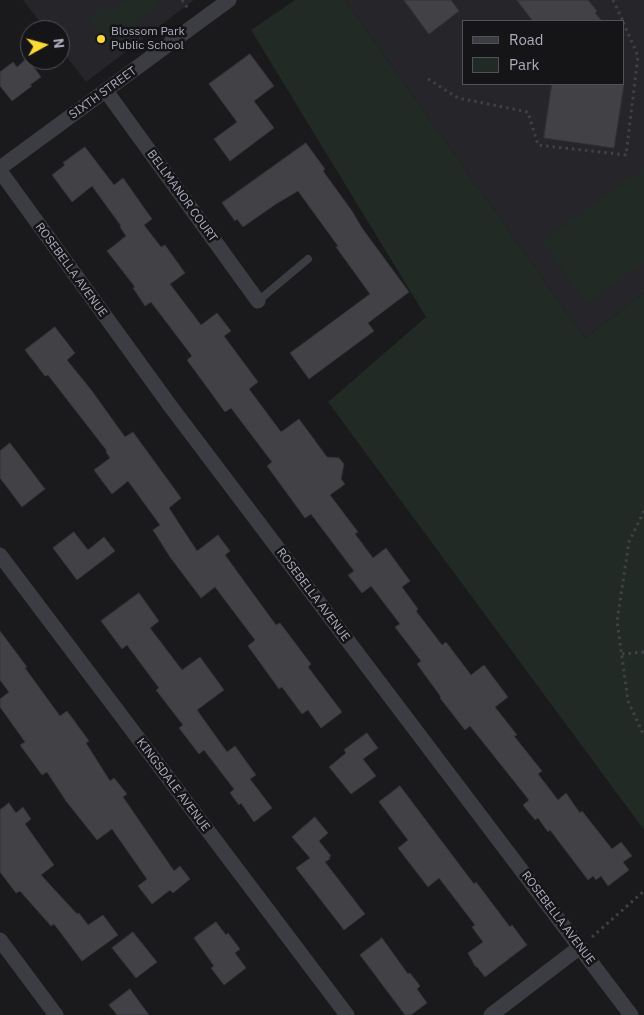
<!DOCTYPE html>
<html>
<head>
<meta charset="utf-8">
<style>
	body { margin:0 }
	#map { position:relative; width:644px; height:1015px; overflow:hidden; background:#1a191c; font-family:"IBM Plex Sans",sans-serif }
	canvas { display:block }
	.legend { position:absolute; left:462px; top:20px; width:162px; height:65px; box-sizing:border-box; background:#151417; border:1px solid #515159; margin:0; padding:6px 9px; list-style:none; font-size:15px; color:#abadbc }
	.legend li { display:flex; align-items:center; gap:10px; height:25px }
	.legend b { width:25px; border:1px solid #515159 }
	.north { position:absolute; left:20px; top:20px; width:50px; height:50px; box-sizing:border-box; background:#151417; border:1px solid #515159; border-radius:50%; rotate:83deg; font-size:14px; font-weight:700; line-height:20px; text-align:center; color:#abadbc }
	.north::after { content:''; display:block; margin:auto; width:18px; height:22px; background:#fada33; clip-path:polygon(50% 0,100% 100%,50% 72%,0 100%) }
</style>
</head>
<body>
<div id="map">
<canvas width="644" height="1015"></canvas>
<ul class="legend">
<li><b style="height:6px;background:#3c3c43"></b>Road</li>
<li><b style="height:14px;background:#212a24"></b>Park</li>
</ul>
<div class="north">N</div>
</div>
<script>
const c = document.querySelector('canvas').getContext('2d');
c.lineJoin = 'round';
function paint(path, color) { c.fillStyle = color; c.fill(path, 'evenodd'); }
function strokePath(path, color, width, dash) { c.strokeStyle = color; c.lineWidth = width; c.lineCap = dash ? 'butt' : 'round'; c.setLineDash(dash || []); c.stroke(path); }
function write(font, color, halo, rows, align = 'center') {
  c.font = font + ' "IBM Plex Sans",sans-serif'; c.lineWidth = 5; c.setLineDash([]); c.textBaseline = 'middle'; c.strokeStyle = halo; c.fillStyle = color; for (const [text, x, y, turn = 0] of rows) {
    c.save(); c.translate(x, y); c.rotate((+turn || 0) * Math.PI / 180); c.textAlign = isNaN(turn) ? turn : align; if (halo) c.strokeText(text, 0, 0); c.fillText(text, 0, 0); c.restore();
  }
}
const built = new Path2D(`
	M23,0H194L86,82L60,48V30H46Z
	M345,0H644V293L585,338ZM463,21H623V84H463Z`);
const green = new Path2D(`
	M126,0H158L160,3L108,46L89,16L105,6L113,9Z
	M295,0H345L585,338L644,293V830L328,402L426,317L251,30Z
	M644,168V262L586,304L542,241Z`);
const building = new Path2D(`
	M404,0H451L459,11L429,34Z
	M517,0H588L597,11L595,13L602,21H533Z
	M250,54L274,86L254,101L274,128L230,161L214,139L237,122L209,84Z
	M27,58L41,77L30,85L32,86L12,101L0,86V72L13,62L17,67Z
	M552,84H624L614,148L544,138Z
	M306,143L325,169L323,171L352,211L362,228L409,292L368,323L374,331L309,379L290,353L370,294L336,247L338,246L298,191L276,204L243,227L237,219L235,221L222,203Z
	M85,147L114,185L123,178L152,219L144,225L161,247L165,245L185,273L170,284L201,325L217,313L231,331L224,336L258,382L249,389L281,432L299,419L327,457L339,458L344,464L341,479L345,484L330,495L358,532L355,534L373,558L386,548L410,581L402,587L418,609L416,611L442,645L446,642L471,675L484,665L508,697L495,707L517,735L514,736L542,771L538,774L558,800L566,793L580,813L582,811L612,849L621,842L632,856L623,862L629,870L608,886L601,876L596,880L593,876L588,880L550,830L548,832L538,818L535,820L523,805L529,800L470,726L465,730L440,698L441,697L417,664L421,661L395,627L400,624L371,586L362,593L348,575L354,571L311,514L305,518L267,466L272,462L231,408L225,412L187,360L192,356L151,302L145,306L133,288L135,287L107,251L126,236L120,227L121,226L92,186L72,202L52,175L65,165L63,163Z
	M55,327L75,353L67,360L92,391L125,437L133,432L181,498L169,508L197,551L218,535L230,551L225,555L276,625L280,623L311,664L308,667L342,712L321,728L308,710L302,714L282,687L279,689L248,646L255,640L215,587L201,598L170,557L153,530L160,525L128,481L112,494L94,470L110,458L106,452L107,451L48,375L45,376L25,350Z
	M10,443L45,489L22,507L0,478V451Z
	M74,532L88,550L104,537L115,551L77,580L53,548Z
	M139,593L159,621L150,628L182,670L200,657L224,690L197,710L227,752L235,746L256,775L250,779L272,808L254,822L241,803L239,805L230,793L234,789L204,750L199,754L179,728L183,725L156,690L159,688L127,645L122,649L101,621Z
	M0,631L27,667L25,668L60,716L67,711L89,741L86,743L110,781L114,778L127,794L123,797L174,871L180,866L190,879L173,893L170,890L152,904L138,886L147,879L112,829L97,840L66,801L47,772L42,775L20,745L25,742L0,707V699L9,692L0,680Z
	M367,733L378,748L363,759L376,776L351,794L329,767L346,753L344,750Z
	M400,786L474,884L476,882L510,927L512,925L527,945L485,977L477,967L475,966L468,953L483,942L472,927L475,925L439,878L428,887L398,848L408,840L379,802Z
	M9,803L16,813L23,807L31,819L25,824L54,865L41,875L77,914L79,913L88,925L103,915L118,935L82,961L54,924L51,926L20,891L16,893L0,872V810Z
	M315,817L328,833L319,841L331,856L329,857L330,859L325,862L365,914L344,930L296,868L310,858L292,837Z
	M216,922L226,935L228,933L240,949L235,953L246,968L224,985L211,968L214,966L194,938Z
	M133,932L157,962L136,978L112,948Z
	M382,938L408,974L410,973L420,986L417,989L427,1003L411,1015H405L360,955Z
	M130,989L149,1015H117L109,1005Z`);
const path = new Path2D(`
	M182,0L189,10
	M613,0L623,21
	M428,79L458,98L528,112L538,145L626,155L638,56L623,22
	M644,511L629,542L617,621L628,701L644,736
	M622,654L644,652
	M592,937L644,891`);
const service = new Path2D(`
	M258,301L308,259`);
const minor = new Path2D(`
	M106,91L258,301
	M0,168L229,0
	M0,171L171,407L631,1015
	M0,555L347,1015
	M0,940L56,1015
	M491,1015L580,947`);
const markers = [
	[101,39,5,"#fada33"]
];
const poiNames = [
	["Blossom Park",111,32],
	["Public School",111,46]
];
const streetNames = [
	["SIXTH STREET",103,93,-36],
	["BELLMANOR COURT",182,196,54],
	["ROSEBELLA AVENUE",71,270,54],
	["ROSEBELLA AVENUE",313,595,53],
	["KINGSDALE AVENUE",173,785,53],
	["ROSEBELLA AVENUE",558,918,53]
];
paint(built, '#262529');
paint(green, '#212a24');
paint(building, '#414146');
strokePath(building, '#343338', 1);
strokePath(path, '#404148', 3, [2.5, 4]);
strokePath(service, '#3c3c43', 8);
strokePath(minor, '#3c3c43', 15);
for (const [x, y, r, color] of markers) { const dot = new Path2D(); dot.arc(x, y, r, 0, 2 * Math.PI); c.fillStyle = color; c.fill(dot); strokePath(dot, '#151417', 2); }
write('12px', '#abadbc', '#151417', poiNames, 'left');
write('12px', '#abadbc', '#151417', streetNames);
</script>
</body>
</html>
